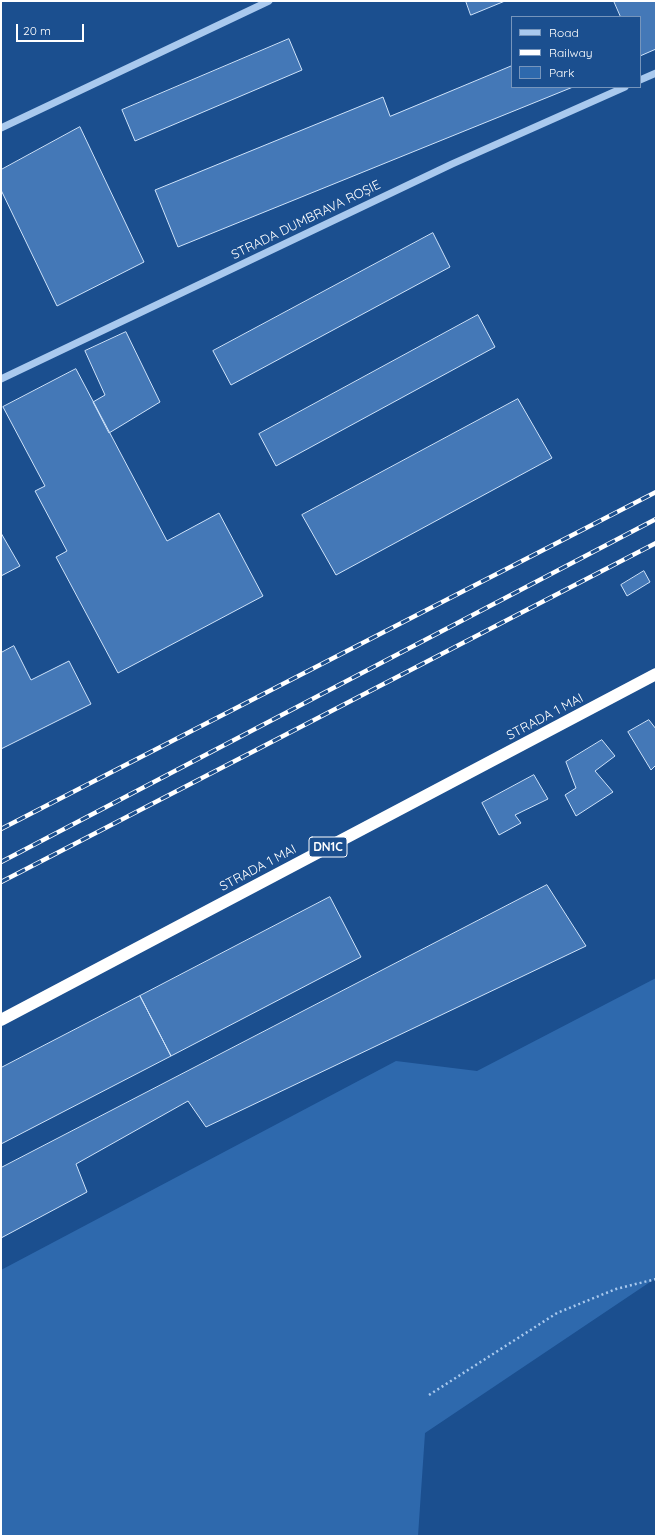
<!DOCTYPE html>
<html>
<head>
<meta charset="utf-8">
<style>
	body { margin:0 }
	#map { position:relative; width:657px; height:1537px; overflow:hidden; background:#1b4f8f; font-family:Quicksand,sans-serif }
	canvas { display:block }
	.frame { position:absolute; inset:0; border:2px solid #fff; pointer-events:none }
	.legend { position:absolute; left:511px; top:16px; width:130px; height:72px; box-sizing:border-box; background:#1b4f8f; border:1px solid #7695bc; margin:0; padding:5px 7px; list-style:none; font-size:12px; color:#fff }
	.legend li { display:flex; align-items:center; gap:8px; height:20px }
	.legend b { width:20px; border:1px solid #7695bc }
	.scale { position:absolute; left:16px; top:24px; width:68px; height:18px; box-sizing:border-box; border:2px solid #fff; border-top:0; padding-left:5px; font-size:12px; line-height:14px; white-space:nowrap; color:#fff; -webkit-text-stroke:3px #1b4f8f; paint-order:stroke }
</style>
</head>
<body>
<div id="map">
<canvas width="657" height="1537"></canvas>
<div class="frame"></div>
<ul class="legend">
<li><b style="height:5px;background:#a9c9ee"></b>Road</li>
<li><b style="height:5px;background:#fff"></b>Railway</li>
<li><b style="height:11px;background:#2e69ad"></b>Park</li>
</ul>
<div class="scale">20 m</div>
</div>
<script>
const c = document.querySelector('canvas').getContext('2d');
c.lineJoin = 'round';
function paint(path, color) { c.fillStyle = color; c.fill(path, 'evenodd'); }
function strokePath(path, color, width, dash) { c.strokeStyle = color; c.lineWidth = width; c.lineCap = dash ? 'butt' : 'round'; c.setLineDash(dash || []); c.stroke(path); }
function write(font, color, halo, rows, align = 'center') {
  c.font = font + ' Quicksand,sans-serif'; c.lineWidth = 3; c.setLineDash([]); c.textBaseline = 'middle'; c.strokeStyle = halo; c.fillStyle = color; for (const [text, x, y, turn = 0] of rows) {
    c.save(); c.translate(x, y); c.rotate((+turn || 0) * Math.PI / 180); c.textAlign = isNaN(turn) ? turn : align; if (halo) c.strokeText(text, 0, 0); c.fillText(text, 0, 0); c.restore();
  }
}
const green = new Path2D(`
	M656,978V1278L425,1433L418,1536H1V1270L396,1061L477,1071Z`);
const building = new Path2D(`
	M466,1H505L471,15Z
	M614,1H656V49L640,56V17H621Z
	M289,39L302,70L135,141L122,110Z
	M512,66V87H573L178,247L155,190L383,97L390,116Z
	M80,127L144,262L57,306L1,190V170Z
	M433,233L450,267L231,385L213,351Z
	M478,315L495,347L276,466L259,434Z
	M126,332L160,402L109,433L93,402L105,395L85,351Z
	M76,369L167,541L219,513L263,596L118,673L56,557L67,551L35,491L45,486L3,407Z
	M518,399L552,458L336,575L302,515Z
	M1,533L20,566L1,576Z
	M644,571L650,582L627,596L621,585Z
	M14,646L31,680L69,661L91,704L1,749V653Z
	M649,720L656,729V765L651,770L628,732Z
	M602,740L615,756L595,771L613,792L576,816L565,795L576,788L566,762Z
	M534,775L548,799L515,815L521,823L499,835L482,803Z
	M547,885L586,946L206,1127L188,1101L76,1164L87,1192L1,1238V1168Z
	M330,897L361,957L171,1056L140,996Z
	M140,996L171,1056L1,1144V1068Z`);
const path = new Path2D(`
	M429,1395L557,1313L616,1289L656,1279`);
const minor = new Path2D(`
	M640,80L656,73
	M1,128L269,1
	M1,379L452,164L625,87`);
const highway = new Path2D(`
	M1,1020L656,674`);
const rail = new Path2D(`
	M1,829L656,492
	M1,862L656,519
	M1,882L656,543`);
const shields = [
	[328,847,38]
];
const shieldNames = [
	["DN1C",328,847]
];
const streetNames = [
	["STRADA DUMBRAVA ROȘIE",306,220,-26],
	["STRADA 1 MAI",545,717,-28],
	["STRADA 1 MAI",258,868,-28]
];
paint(green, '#2e69ad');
paint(building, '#4478b7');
strokePath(building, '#cfe3fa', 1);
strokePath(path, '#a9c9ee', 2.5, [2, 3]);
strokePath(minor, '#a9c9ee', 7);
strokePath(highway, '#fff', 12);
strokePath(rail, '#fff', 4.5);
strokePath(rail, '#1b4f8f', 3, [9]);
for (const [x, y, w] of shields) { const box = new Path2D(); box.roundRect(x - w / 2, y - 10, w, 20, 3); c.fillStyle = '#1b4f8f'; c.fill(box); strokePath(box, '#fff', 1); }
write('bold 12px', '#fff', null, shieldNames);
write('13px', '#fff', '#1b4f8f', streetNames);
</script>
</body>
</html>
